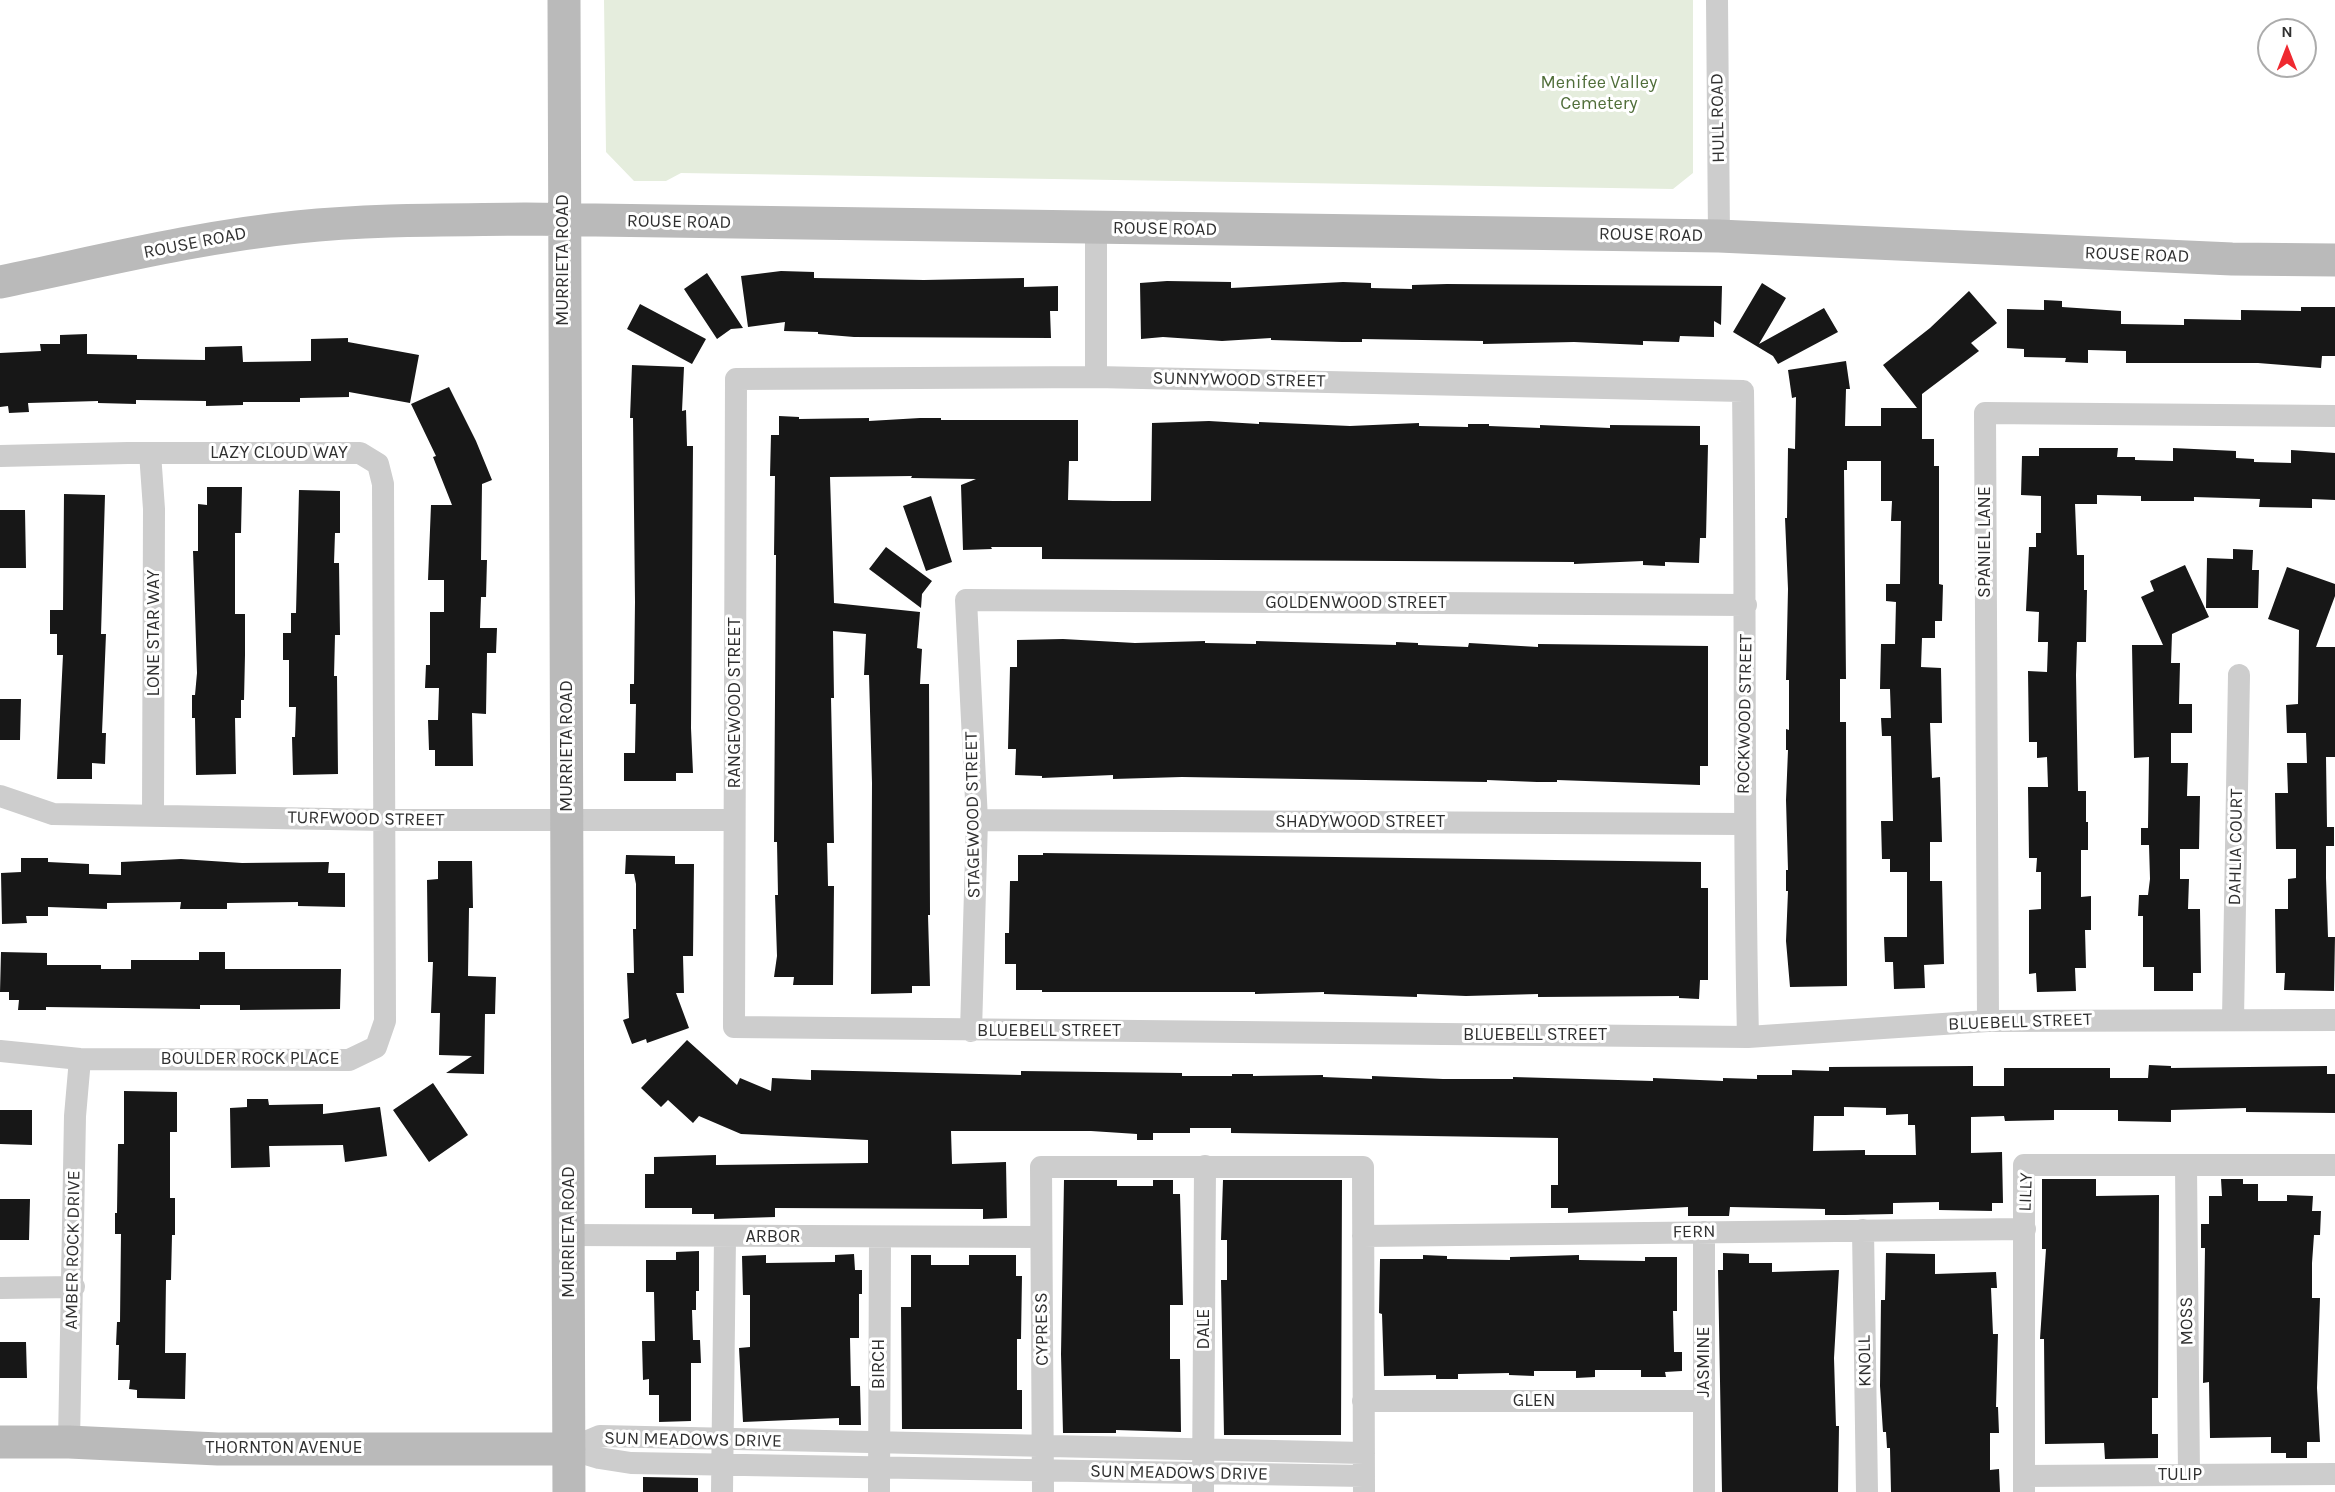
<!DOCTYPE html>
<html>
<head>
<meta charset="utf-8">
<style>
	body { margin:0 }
	#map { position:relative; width:2335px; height:1492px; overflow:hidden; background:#fff; font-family:Karla,sans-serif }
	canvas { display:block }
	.north { position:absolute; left:2257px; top:18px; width:60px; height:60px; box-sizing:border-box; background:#fff; border:2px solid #acacac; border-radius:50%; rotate:0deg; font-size:16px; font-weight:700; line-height:24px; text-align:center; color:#303030 }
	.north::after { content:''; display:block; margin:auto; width:21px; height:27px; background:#ef2930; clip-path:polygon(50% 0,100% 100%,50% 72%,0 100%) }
</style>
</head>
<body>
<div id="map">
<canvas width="2335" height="1492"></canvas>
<div class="north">N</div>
</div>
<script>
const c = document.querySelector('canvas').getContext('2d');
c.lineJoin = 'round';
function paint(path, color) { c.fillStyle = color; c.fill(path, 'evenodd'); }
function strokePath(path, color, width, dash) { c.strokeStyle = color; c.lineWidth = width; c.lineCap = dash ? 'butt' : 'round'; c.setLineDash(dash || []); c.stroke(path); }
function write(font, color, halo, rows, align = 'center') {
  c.font = font + ' Karla,sans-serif'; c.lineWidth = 6; c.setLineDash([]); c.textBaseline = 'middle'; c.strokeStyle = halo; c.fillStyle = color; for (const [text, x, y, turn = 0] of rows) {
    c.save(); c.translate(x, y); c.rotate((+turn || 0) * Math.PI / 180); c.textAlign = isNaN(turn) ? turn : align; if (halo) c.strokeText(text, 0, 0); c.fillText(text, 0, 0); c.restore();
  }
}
const green = new Path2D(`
	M604,0H1693V173L1673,189L681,173L666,181H634L606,152Z`);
const building = new Path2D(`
	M781,271L814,272V278L924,280L1024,278V287L1058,286V311H1050L1051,338L854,337L818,334V332L784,331L785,322L748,327L741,276Z
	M707,273L743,328L731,329L717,339L684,289Z
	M1167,281L1231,282V288L1343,282L1371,283V288L1412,289V285L1447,284L1722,286L1721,325L1714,321V337L1680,336L1679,342L1643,341V345L1574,342L1483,344V341L1362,339V342H1342L1271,340V338L1222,341L1163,337L1141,339L1140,283Z
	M1762,283L1786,298L1759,344L1824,308L1838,332L1778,364L1773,356L1733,332Z
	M1969,291L1997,323L1971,343L1979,351L1922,394V439H1934V466H1939V584L1943,585L1942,621H1935V638H1922L1921,667L1941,668L1942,723H1930L1932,778L1940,777L1942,842H1930V881H1942L1944,964L1924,965L1925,988L1894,989L1893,962H1885L1884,937H1907V872H1890V859H1882L1881,821H1893L1891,736H1882L1881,718H1891L1890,689H1880L1881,644H1895L1896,602L1886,601V584H1900L1901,521H1891L1892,501H1881V461H1847V470H1844L1846,679H1840V722H1846L1847,986L1790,987L1786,941L1788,891H1786V870H1788L1786,800L1788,750H1786V729L1789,730V680H1786L1788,589L1785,518H1787L1788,448L1795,449L1796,397L1792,398L1788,370L1846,361L1850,389H1846L1845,426H1881V408H1917L1883,365L1930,328Z
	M2044,300L2062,301V307L2121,311V324L2184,325V319L2241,320V310L2301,311V307H2335V356H2322L2321,368L2258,363H2126V351L2088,350V363L2065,362L2066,358L2024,357V349L2007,348V309L2044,310Z
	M640,304L706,339L692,364L627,329Z
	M87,334V354L137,355V359L205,360V347L242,346L243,362L311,361V339L348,338V342L419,355L410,403L349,392V397L300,398V402H243V405L206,406V401L136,400V404L98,403V401L28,403L29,412L9,413L8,406L0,407V353L41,351L40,344H60V335Z
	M632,365L684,367L682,411L686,410L687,446H693L691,728L693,773H676V781H624V753H635L636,704H630V684H634L635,602L633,418H630Z
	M449,387L476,441L492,480L482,484L481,560H487L486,597H481L480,628H497L496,653H487L486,714L472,713L473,766H435V750H429L428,720H438L439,688H425L426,665H430V612H444V580H428L431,505H452L433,457L436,456L411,404Z
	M779,416L799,417V419L869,418V421L920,418H941V420H1078V461H1069L1068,500L1113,501H1151L1152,423L1209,421L1259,424V422L1350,426L1419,423V426L1468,427V424H1489V426L1540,428V425L1610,428V425L1700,426V445H1708L1706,538H1700L1699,563L1665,562V566L1643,565V561L1574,564V562L1042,559V547H991L992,549L963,550L961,485L976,479L911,478L912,476L830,477L834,603L920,612L917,648L922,649L920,684H929L930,915H928L930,986H912V993L871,994L872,783L869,675H864L866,634L833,631L834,698H831L834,843H827L828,886H834L833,985H793L794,977H774L777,956L775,895H778L777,842H774L776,555H774L775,476H770L771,435H779Z
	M2039,448H2118L2117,457H2135V460L2173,461V448L2236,451V458L2254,459V462L2291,463V450L2335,453V500L2312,499V508L2259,507L2260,499L2194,497V501H2141V496L2097,495V504H2075L2077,555H2084V590H2087L2086,642H2077L2076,675L2078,791H2086V822H2088V850H2081V897L2091,896V930H2085L2086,968H2075L2076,991L2037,992L2036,973L2029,974V910L2041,909V872H2036L2037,858H2029L2028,787H2048L2047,757L2037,758V742H2029L2028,671L2047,672L2048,642H2038L2039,612L2026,611L2029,547H2036V533H2041V496L2021,495L2022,456H2039Z
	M207,487H242L241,533H235V614H245V655L244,700H241V718H235L236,774L196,775L195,718H192V695H195L197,673L193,551H198V504L207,505Z
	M299,490L340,491V533H335L334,563H339L340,635H335L334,676H337L338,774L293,775L292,737H295L296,707H289V660H283V633H291V613H296Z
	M64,494L105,495L101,634H106L102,733H106L105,764L92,763V779H57L63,655H57V634H50V610H63Z
	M931,496L952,562L926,571L903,506Z
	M0,510H25L26,568H0Z
	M886,547L932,581L922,594L921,608L869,569Z
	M2233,549L2253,550L2252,570H2259L2258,608H2206L2207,558L2233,559Z
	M2185,565L2209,617L2172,634L2171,663H2180L2179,704H2192V733H2171V763H2188L2187,796H2200L2199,849H2180V879H2189L2188,909H2200L2201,973H2193V991H2154V967H2143V916H2138L2139,895H2148L2150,879L2149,845H2141V828H2148L2149,757L2134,758L2132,645H2163L2141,597L2154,591L2150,581Z
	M2287,567L2335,584V596L2316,647H2335V757H2326L2327,827H2334V846H2326V878L2328,937H2335L2334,991L2284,990L2285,973H2276L2275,909H2288V879L2296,878V849H2276L2275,793H2288L2287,763H2307L2306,733H2287L2286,705L2298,704L2299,630L2268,619Z
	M1063,639L1135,643L1205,641V643L1256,644V641L1396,645V642L1418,643V645L1468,647L1469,643L1538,647V644L1708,646V766H1700V785L1557,780V782H1537L1487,780V782L1182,777L1113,779V775L1042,778V776L1015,775L1016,749H1008L1010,667H1017V640Z
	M0,699H21L20,740H0Z
	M1043,853L1701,862V888H1708V980H1700L1699,999L1679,998V996L1538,997V994L1466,996L1417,994V997L1324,994V992L1255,994V992H1042V990H1016V964H1005V933H1009L1010,881H1018V855H1043Z
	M626,855L675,856V864H694L693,956H683L684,993H676L689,1028L647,1043L646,1039L632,1044L623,1020L629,1018L627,973H634L633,929H636V884L634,874H625Z
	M21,858H48V862L89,864V874L121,875V862L181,859L242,863L329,862L328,873H345V907L298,906V902L227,903V909H180L181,902L107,903V909L48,907V916H26L27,923L2,924L1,873L21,872Z
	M438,861H472L473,908H469L468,976L496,977L495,1014H485L484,1074L446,1073L472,1056L439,1055L440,1013H431L433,962H428L427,880L438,879Z
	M1,952L47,953V965H101V969H131V960H199V952H225V969H341L340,1009L240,1010V1005H200V1009L46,1007V1010H18L19,1000H9V992H0Z
	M687,1040L737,1085L740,1078L771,1091L772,1078L811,1080V1070L1021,1075V1071L1182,1073V1076H1232V1074H1253V1076L1323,1075V1077L1372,1079V1076L1443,1079H1513V1077L1653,1081V1078L1723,1081V1078L1757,1079V1075H1792V1070L1829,1071V1067L1973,1066V1086H2004V1068H2110V1078H2148L2149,1065L2171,1066V1068L2327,1066V1074H2335V1113L2246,1112V1108L2171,1110V1122L2118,1121V1110H2054V1120L2005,1121L2004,1116L1971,1117V1153L2002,1152L2003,1203H1992V1211L1939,1210V1202L1893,1203V1214L1845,1215H1825V1209L1730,1207L1729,1216H1688V1207L1568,1213V1208H1551V1185H1558V1138L1231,1133V1128H1190V1133H1153V1140H1137V1134L1091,1131H951L952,1164L1006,1162L1007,1218L983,1219V1209L775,1208V1217L714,1219V1214H692V1208H645V1174H654V1157L716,1155V1165L868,1163V1140L741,1134L699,1116L693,1123L668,1100L661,1107L641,1088ZM1844,1107L1886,1108V1115L1908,1114V1125H1915L1916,1155H1865V1150L1813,1151L1814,1116H1844Z
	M433,1083L468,1135L429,1162L393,1110Z
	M124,1091L177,1092V1132H170V1198H175V1235H172L171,1280H166L165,1353H186L185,1399L137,1398V1390L129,1389L130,1380H118L119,1345H116L117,1322H120L121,1234H115V1213H117L118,1144H124Z
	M247,1099H268L269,1105L323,1104V1114L380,1107L387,1156L345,1162L343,1145L269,1146L270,1167L231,1168L230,1108L247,1107Z
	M0,1110H32V1145L0,1144Z
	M2042,1179H2096V1196L2159,1195L2158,1398H2152V1434H2158V1458L2105,1459L2104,1443L2045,1444L2044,1339H2040L2046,1249H2042Z
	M2221,1179H2243V1184H2258V1201H2287V1195L2313,1196L2312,1211H2321L2320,1235H2314L2312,1263V1298H2320L2317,1388L2320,1442H2307V1458H2286V1453H2271V1437L2210,1438L2209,1382L2203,1383L2205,1248H2201V1224H2209V1196H2222Z
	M1064,1180H1117V1186H1153V1180H1173V1194H1180L1183,1305H1170V1359H1180L1181,1432L1116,1430V1433H1063L1061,1354Z
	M1223,1180H1342L1341,1435H1224L1221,1280H1227V1240H1221Z
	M0,1199H30L29,1240H0Z
	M699,1251V1291H696V1310H692L693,1340H700L701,1363H691V1421L659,1422V1395H649V1379L643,1380L642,1341H655L654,1292H646V1260H676V1252Z
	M1723,1253L1749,1254V1263H1772V1272L1839,1270L1834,1358L1836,1426H1839L1838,1492H1722L1718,1270H1723Z
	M1886,1253L1935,1254V1274L1996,1272L1997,1288H1991L1993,1334H1998L1996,1407H1998L1999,1433H1990V1470L1999,1469L2000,1492H1891L1890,1448H1887L1886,1432H1883L1880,1386L1881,1300H1885Z
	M854,1254L855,1270H862V1294H859V1338H850L851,1386H860L861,1425H839V1418L743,1422L739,1348L750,1347V1295H743L742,1256L766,1255V1263L835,1262V1255Z
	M911,1255H931V1265H969V1255H1016V1276H1022L1021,1339H1017V1390H1022V1429H902L901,1307H911Z
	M1423,1255L1447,1256V1259L1510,1260V1257L1579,1255V1260L1645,1261V1257H1677V1311H1673L1674,1352H1682V1371L1665,1372L1666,1377H1641V1370H1595V1377L1576,1378V1371H1534V1376L1509,1375V1373L1458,1374V1379H1436V1375L1384,1376L1382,1314L1379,1313L1380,1259H1423Z
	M0,1342H26L27,1378H0Z
	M643,1477L698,1478V1492H643Z`);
const street = new Path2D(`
	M1717,0L1719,236
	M1096,377V228
	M150,453L154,509L153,814
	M0,456L128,453H360L378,464L383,484L385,1021L376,1047L349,1060L80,1059L0,1051
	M0,796L53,814L384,820H734
	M977,820L1743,824
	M2233,1019L2239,675
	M1988,1021L1985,413L2335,416
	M971,1031L977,820L966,600L1746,605
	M1748,1037C1743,821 1746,606 1743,391L1096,377L736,379L734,1027L1748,1037L1988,1021L2335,1020
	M2186,1167L2189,1475
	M1863,1230L1867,1492
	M569,1235L1041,1237
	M1363,1236L2025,1229
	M0,1288L74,1287
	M1363,1401H1704
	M69,1442L75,1116L80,1059
	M569,1449L600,1436L1364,1453
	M569,1449L599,1458L631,1463L1364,1476
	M2024,1476L2335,1474
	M722,1492L725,1237
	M879,1492L880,1237
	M1043,1492L1041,1167H1363L1364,1492
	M1203,1492L1205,1166
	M1704,1492V1232
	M2024,1492V1165H2335`);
const secondary = new Path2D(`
	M564,0L569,1492
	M0,282C98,262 197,237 297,227C372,219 449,220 525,219L1719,236L2232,259L2335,260
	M0,1442H69L218,1449H569`);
const parkNames = [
	["Menifee Valley",1599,83],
	["Cemetery",1599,104]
];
const streetNames = [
	["HULL ROAD",1718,118,-91],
	["ROUSE ROAD",679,222,1],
	["ROUSE ROAD",1165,229,1],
	["ROUSE ROAD",1651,235,1],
	["ROUSE ROAD",195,243,-11],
	["ROUSE ROAD",2137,255,2],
	["MURRIETA ROAD",563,260,-90],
	["SUNNYWOOD STREET",1239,380,1],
	["LAZY CLOUD WAY",279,453],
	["SPANIEL LANE",1985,542,-90],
	["GOLDENWOOD STREET",1356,603],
	["LONE STAR WAY",154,633,-90],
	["RANGEWOOD STREET",735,703,-90],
	["ROCKWOOD STREET",1745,714,-89],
	["MURRIETA ROAD",567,746,-90],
	["STAGEWOOD STREET",973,815,-91],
	["TURFWOOD STREET",366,819,1],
	["SHADYWOOD STREET",1360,822],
	["DAHLIA COURT",2236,847,-89],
	["BLUEBELL STREET",2020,1022,-2],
	["BLUEBELL STREET",1049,1031],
	["BLUEBELL STREET",1535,1035],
	["BOULDER ROCK PLACE",250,1059],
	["LILLY",2026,1192,-88],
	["MURRIETA ROAD",569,1232,-90],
	["FERN",1694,1232,-1],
	["ARBOR",773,1237],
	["AMBER ROCK DRIVE",73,1250,-89],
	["MOSS",2187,1321,-91],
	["CYPRESS",1042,1329,-91],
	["DALE",1204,1329,-90],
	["KNOLL",1865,1361,-91],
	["JASMINE",1704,1362,-90],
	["BIRCH",879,1364,-90],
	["GLEN",1534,1401],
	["SUN MEADOWS DRIVE",693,1440,1],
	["THORNTON AVENUE",284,1448],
	["SUN MEADOWS DRIVE",1179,1473,1],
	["TULIP",2180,1475]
];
paint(green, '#e5eddd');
paint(building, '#171717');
strokePath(street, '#cdcdcd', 22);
strokePath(secondary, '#bababa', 33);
write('18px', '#506e3a', '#fff', parkNames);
write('18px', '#303030', '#fff', streetNames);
</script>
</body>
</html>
